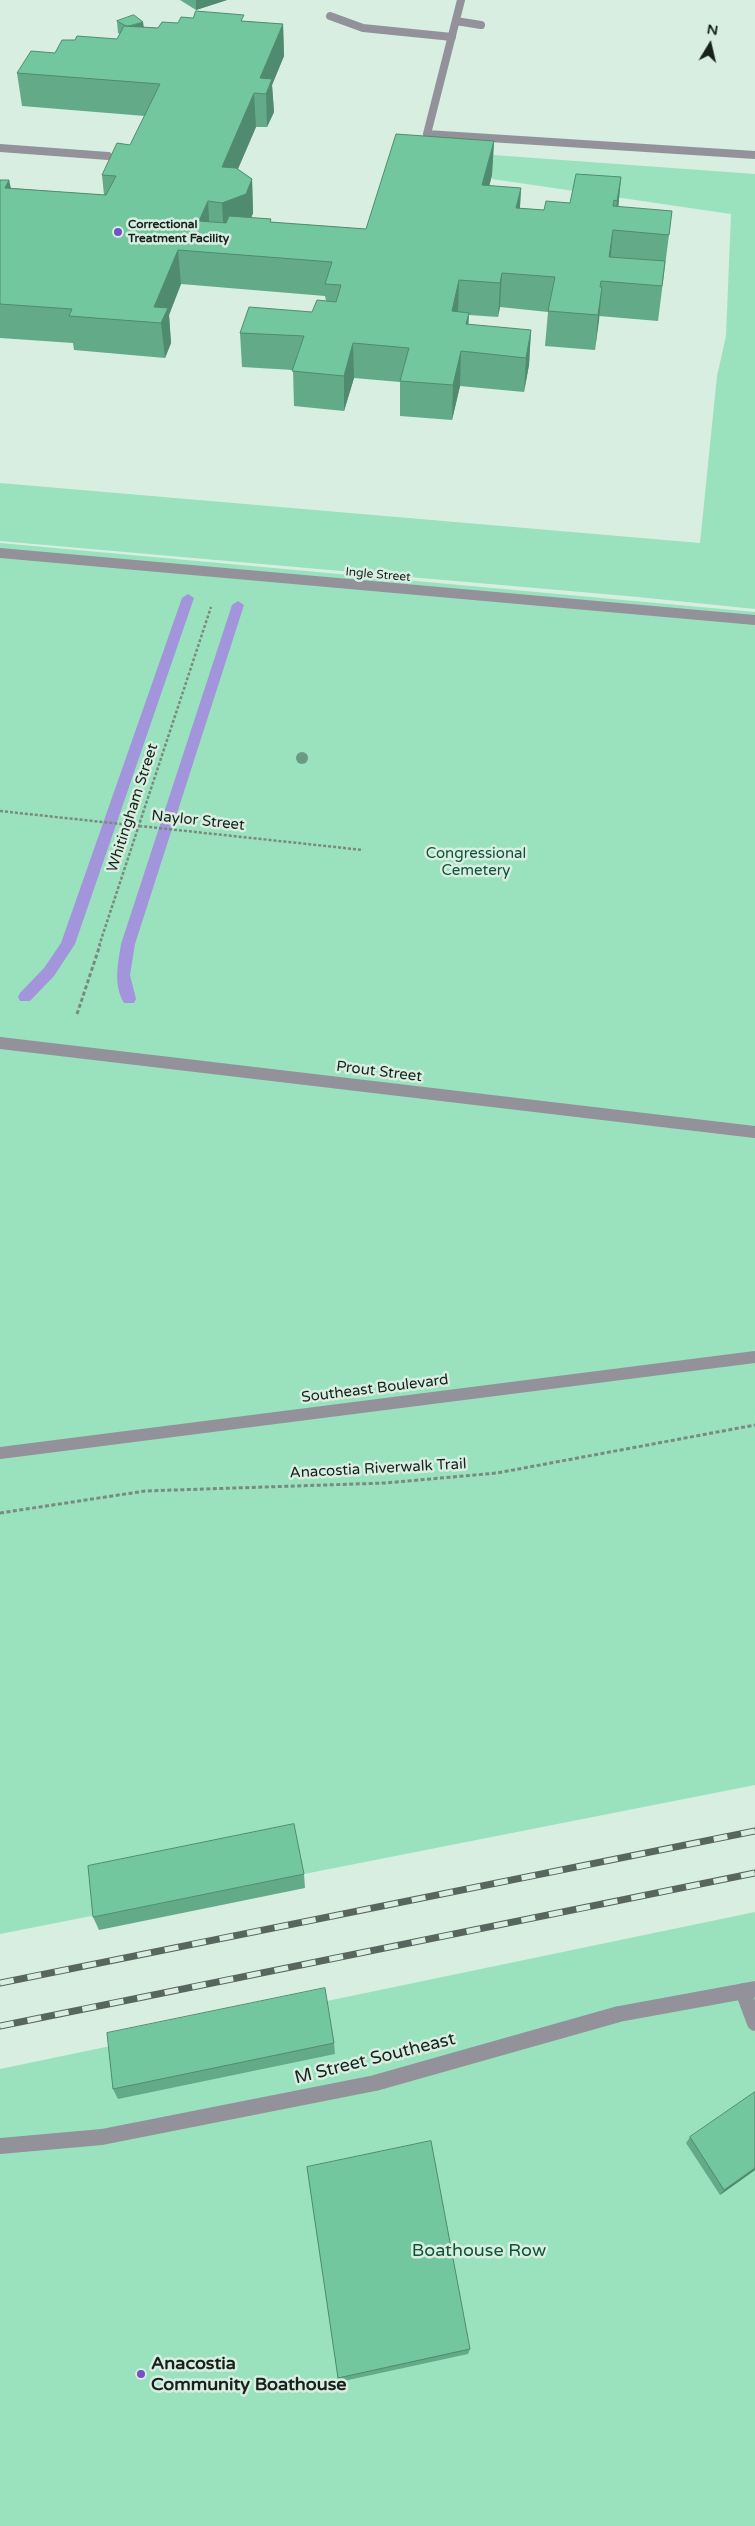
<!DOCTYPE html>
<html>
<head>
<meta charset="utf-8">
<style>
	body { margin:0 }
	#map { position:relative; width:755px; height:2526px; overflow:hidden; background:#d7eee1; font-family:"Varela Round",sans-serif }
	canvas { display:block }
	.north { position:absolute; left:685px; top:20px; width:50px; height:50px; -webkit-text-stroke:4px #d7eee1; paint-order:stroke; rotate:9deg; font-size:14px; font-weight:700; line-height:20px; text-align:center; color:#19211d }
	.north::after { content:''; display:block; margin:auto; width:18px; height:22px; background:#19211d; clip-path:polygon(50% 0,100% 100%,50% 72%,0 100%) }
</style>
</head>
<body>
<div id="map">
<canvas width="755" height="2526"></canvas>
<div class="north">N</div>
</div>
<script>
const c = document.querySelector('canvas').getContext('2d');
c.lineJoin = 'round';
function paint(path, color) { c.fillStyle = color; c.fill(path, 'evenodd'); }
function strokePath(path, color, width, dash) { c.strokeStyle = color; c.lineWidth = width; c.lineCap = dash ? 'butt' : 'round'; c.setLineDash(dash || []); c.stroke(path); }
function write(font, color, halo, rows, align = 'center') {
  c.font = font + ' "Varela Round",sans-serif'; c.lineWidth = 5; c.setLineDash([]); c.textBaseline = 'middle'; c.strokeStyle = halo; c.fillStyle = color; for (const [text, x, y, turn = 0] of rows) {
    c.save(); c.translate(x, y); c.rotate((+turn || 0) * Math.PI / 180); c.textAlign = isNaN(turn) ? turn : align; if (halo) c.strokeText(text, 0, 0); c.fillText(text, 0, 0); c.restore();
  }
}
const green = new Path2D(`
	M493,155L755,174V609L638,597L0,541V483L700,543L717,376L726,336L731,214L492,179Z
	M0,543L755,612V1785L0,1934Z
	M755,1912V2526H0V2069Z`);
const stream = new Path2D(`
	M188,594L194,598L75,944L54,976L30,1001H20L18,997L20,993L44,968L61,943L182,598Z
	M238,601L244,605L135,944L130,975L136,999L134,1003H124C113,984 118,964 121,944L232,605Z`);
const pathFar1 = new Path2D(`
	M0,811L363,850
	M99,946L211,607`);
const path = new Path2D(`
	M77,1014L100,945
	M0,1513L145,1491L385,1483L497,1473L755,1425`);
const minorFar3 = new Path2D(`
	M461,0L427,134L755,155
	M330,16L363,28L452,37
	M456,21L481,25
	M0,148L108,156`);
const minorFar2 = new Path2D(`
	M0,553L755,620`);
const minorFar1 = new Path2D(`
	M0,1043L755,1132
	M0,1453L755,1357`);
const minor = new Path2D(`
	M743,1991L755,2023
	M0,2146L102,2137L375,2083L619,2014L755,1989`);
const rail = new Path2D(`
	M0,1983L755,1831
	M0,2026L755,1873`);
const trees = [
	[302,758]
];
const wall = new Path2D(`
	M180,0H227L196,10Z
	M117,21L144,27L158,28L178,23L244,21L283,24L284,56L272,85L274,112L267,127H256L238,169L252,179L253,213L251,218L271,219V222L366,229L494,141L492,175L489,186L521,188L520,208L544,210L570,203L621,177L618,207L672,211L658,321L599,316L595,350L545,346L548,312L500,307L498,317L469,315L468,325L531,330L529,365L524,392L460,386L452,420L400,416V382L354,378L344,411L294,406L293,370L242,367L240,333L312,312L326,301L325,296L181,284L169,315L171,343L165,358L74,350L73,343L0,338V180H9L11,188L104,195L102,175L130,145L145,116L22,106L17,73L55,53L75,40L117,39L120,34L118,33Z
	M304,1874L305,1888L99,1930L93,1917Z
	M334,2043L335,2054L118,2099L113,2089Z
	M690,2137L755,2170L720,2195L686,2143Z
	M307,2167L470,2349L468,2354L339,2382Z`);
const shadedWall = new Path2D(`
	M196,0H227L196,10Z
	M143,22L145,34L127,27Z
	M283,24L284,56L272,85L274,112L267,127L266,94L260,78Z
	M254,93L256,127L224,201L222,167Z
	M494,141L492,175L481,219L482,185Z
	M621,177L618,211L614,231L617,201Z
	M252,179L253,213L247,228L224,237L222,203Z
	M9,180L15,214L5,188Z
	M521,188L519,222L516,208Z
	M208,201L210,236L199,221Z
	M613,230L610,265L609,257Z
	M178,250L181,284L169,315L171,343L165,358L161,323L154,307Z
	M502,273L500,307L498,317L500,283Z
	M459,280L458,314L452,311Z
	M602,287L599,321L595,350L598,315Z
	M469,313L467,347L466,324Z
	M531,330L529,365L524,392L526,358Z
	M353,343L354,378L344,411V376Z
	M461,351L460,386L452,420L453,385Z
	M755,2168V2170L720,2195L724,2190Z`);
const building = new Path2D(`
	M196,11L244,15L241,21L283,24L260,78L272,79L266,94L254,93L222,167L236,168L252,179L246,194L222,203L208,201L199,221L226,223L229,216L271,219L270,222L366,229L396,134L494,141L482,185L521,188L516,208L544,210L546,201L570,203L576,174L621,177L617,201L614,200L613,206L672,211L669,235L613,230L609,257L665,261L662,286L601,281L600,287H602L598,315L548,311L555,277L502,273L500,283L459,280L452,311L469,313L466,324L531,330L526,358L461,351L453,385L400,381L409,348L353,343L344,376L292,371L304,336L240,333L249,307L312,312L317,300L336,302L341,285L325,284L332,262L178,250L154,307L168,308L161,323L69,316L72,309L0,304V180H9L5,188L106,195L116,176L102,175L117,143L130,145L160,84L17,73L31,51L55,53L62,40H75L77,36L117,39L124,26L158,28L162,22L178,23L181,17L193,18Z
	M134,15L143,22L129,26H126L117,21Z
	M294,1824L304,1874L93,1917L88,1866Z
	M325,1988L334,2043L113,2089L107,2033Z
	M755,2092V2168L724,2190L690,2137Z
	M431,2141L470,2349L338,2378L307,2167Z`);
const markers = [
	[118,232,5,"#7450c9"],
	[141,2374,5,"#7450c9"]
];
const farPoinames = [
	["Correctional",128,225],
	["Treatment Facility",128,239]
];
const farStreetnames = [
	["Ingle Street",378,575,5]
];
const streetNames = [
	["Whitingham Street",133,808,-72],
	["Naylor Street",198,821,6],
	["Prout Street",379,1072,7],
	["Southeast Boulevard",375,1389,-7],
	["Anacostia Riverwalk Trail",378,1469,-3]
];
const parkNames = [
	["Congressional",476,854],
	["Cemetery",476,871]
];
const nearStreetnames = [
	["M Street Southeast",375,2059,-14]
];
const nearParknames = [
	["Boathouse Row",479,2251]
];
const nearPoinames = [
	["Anacostia",151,2364],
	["Community Boathouse",151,2385]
];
paint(green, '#99e2bd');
paint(stream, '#a395db');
strokePath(pathFar1, '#7a8a81', 2.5, [3, 2]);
strokePath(path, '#7a8a81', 3, [4, 2.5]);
strokePath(minorFar3, '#93929b', 8);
strokePath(minorFar2, '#93929b', 10);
strokePath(minorFar1, '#93929b', 12);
strokePath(minor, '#93929b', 16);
strokePath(rail, '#59665f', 7);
strokePath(rail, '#d7eee1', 5, [14]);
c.fillStyle = '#6a9984';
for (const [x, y] of trees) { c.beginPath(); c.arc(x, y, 6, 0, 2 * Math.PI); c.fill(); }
paint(wall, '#63ab88');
paint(shadedWall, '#508b6f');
paint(building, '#73c79e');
strokePath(building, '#508b6f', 1);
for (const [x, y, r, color] of markers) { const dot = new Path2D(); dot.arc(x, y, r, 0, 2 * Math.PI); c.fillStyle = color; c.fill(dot); strokePath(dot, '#d7eee1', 2); }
write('bold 12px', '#19211d', '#d7eee1', farPoinames, 'left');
write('12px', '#19211d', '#d7eee1', farStreetnames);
write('15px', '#19211d', '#d7eee1', streetNames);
write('15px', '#115338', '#d7eee1', parkNames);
write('18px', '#19211d', '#d7eee1', nearStreetnames);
write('18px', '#115338', '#d7eee1', nearParknames);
write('bold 18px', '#19211d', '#d7eee1', nearPoinames, 'left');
</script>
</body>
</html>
